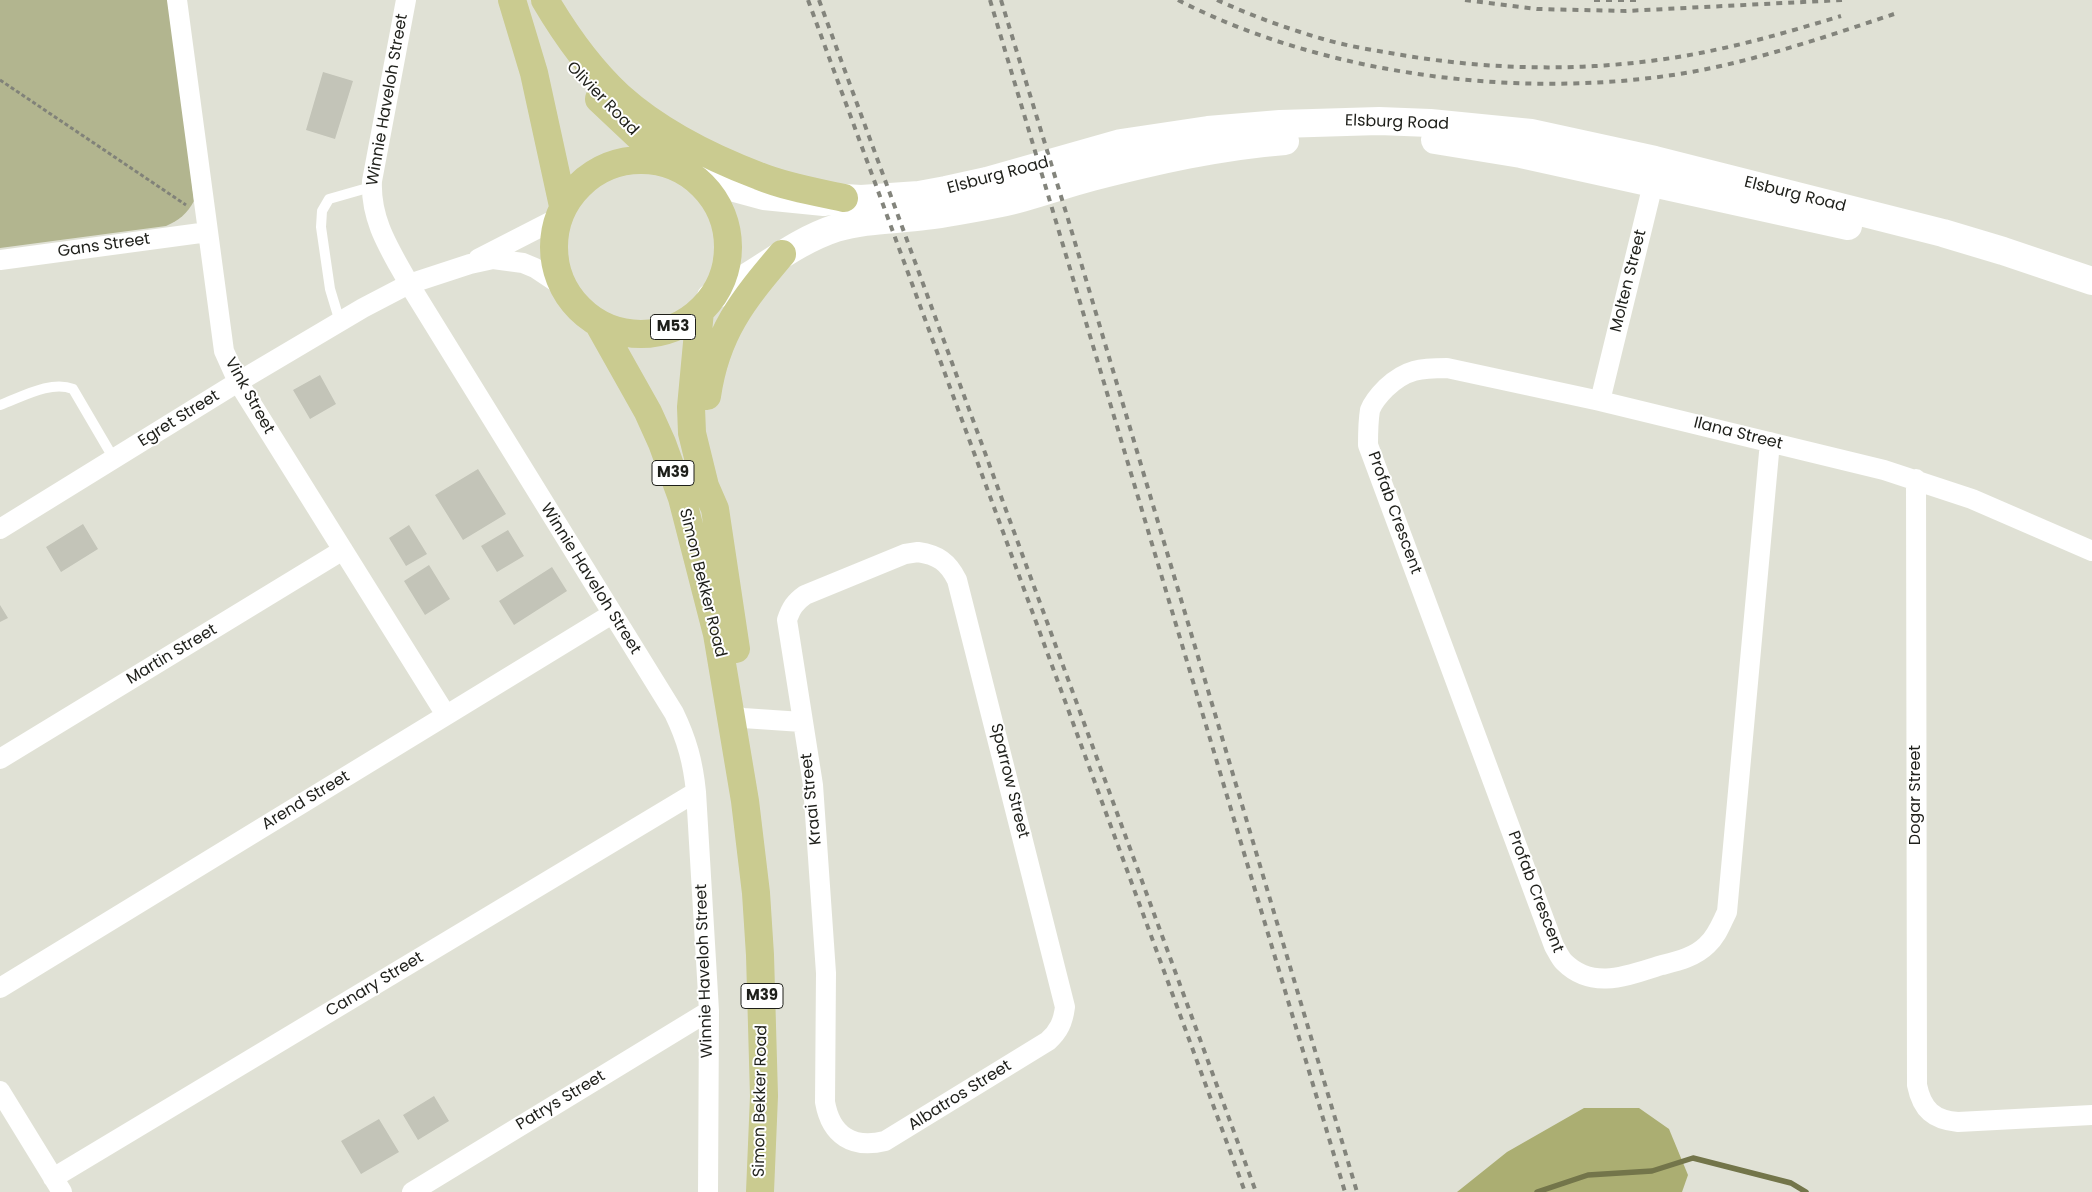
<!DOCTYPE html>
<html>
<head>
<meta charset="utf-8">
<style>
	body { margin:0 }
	canvas { display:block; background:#e0e1d5 }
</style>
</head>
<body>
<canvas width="2092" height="1192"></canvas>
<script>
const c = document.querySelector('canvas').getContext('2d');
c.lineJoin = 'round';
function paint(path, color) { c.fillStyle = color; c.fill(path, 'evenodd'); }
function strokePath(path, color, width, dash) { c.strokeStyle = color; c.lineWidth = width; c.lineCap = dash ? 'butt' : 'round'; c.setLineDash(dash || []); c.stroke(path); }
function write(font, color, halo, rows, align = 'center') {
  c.font = font + ' Poppins,sans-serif'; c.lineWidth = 4; c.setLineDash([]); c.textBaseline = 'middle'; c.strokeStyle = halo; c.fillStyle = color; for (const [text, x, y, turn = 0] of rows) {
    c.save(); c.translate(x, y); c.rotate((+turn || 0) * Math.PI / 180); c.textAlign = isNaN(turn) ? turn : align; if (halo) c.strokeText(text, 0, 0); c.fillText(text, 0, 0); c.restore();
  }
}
const green = new Path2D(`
	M0,0H171L194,201C187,214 179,220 166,226L0,248Z`);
const forest = new Path2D(`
	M1584,1108H1639L1669,1129L1688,1175L1682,1192H1457L1507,1152Z`);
const stream = new Path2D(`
	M1537,1192L1588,1175L1652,1171L1693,1158L1791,1183L1806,1192`);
const building = new Path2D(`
	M323,72L353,81L335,139L306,130Z
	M320,375L336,404L310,419L293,390Z
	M478,469L506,514L463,540L435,495Z
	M83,524L98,549L61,572L46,547Z
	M409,525L427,554L406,566L389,538Z
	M508,530L524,556L497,572L481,546Z
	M429,565L450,599L425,615L404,581Z
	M552,567L567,591L514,625L499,601Z
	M0,605L8,618L0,622Z
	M434,1096L449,1121L418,1140L403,1115Z
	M379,1119L399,1152L361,1174L341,1141Z`);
const path = new Path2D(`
	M0,80L186,205`);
const service = new Path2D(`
	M340,322L330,289L321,227L322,211L329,199L371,187
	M0,405C22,397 51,380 73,389L114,459`);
const minor = new Path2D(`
	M177,0L224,351L238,382L446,715
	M406,0L372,181C370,221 391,251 409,284L674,713C687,740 693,762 696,792L709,1011L708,1192
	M478,259L558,218
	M0,260L208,232
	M1600,401L1653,184L1654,169
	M1770,442L1727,912C1721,924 1717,936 1707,945C1695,957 1678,961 1662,965C1629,975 1593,991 1564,962C1560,958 1557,951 1554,946L1368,445C1368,434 1368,422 1370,410C1373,402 1380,394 1386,388C1406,369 1421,368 1447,368L1600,401L1884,470L1972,499L2092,551
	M1916,479L1917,1085C1922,1110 1934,1120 1958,1122L2092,1115
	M0,529L238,382L363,308L409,284L470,264L493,259L523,263L535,268L562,286
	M918,552C938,555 948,562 957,580L1065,1007C1063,1022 1059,1031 1048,1041L885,1141C853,1149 831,1136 825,1102L826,973L813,785L787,620C791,608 795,602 805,595L905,554Z
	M730,713L743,718L802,722
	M0,759L343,550
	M0,988L612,614
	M0,1091L62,1192
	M53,1178L696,792
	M412,1192L709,1011`);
const secondary = new Path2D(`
	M1435,140L1521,154L1848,226
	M694,177L764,196L824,202L844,198L861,199L919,195L946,190L987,181L1121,143L1208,130L1280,124L1379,121L1430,123L1531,133L1655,160L1943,233L2003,251L2092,281
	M711,297C755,277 790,243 836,228C865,219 897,220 926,216C951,213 976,208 1001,203C1031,197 1061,185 1092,177C1155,161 1219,146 1285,141`);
const primary = new Path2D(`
	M512,0L534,73L563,206
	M545,0C565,34 590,69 619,96C659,132 709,157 759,176C786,187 816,192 844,198
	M599,99L668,164
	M554 247a87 87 0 1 1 174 0a87 87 0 1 1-174 0Z
	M700,311L691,407L692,433L705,486L715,509L736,649
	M598,323L648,412L662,443L682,498L717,634L745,801L756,893L760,955L764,1096L760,1192
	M707,396C716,333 743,300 782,254`);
const rail = new Path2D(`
	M808,0L1245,1192
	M819,0L1256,1192
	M990,0L1345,1192
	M1001,0L1068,219L1357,1192
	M1178,0C1330,78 1535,102 1702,70C1767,57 1831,35 1894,14
	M1217,0C1248,14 1280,26 1313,36C1338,44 1365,49 1390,53C1495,72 1605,73 1710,51C1754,42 1798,29 1841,16
	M1465,0L1537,9L1626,11L1842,0
	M1594,0H1642`);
const shields = [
	[673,327,45],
	[673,473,42],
	[762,996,42]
];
const shieldNames = [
	["M53",673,327],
	["M39",673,473],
	["M39",762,996]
];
const streetNames = [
	["Olivier Road",602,99,46],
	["Winnie Haveloh Street",388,100,-80],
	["Elsburg Road",1397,123,2],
	["Elsburg Road",998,176,-15],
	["Elsburg Road",1795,195,14],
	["Gans Street",104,246,-8],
	["Molten Street",1629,281,-76],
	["Vink Street",249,396,61],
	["Egret Street",179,419,-32],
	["Ilana Street",1738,434,14],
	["Profab Crescent",1394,513,70],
	["Winnie Haveloh Street",590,579,58],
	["Simon Bekker Road",702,583,76],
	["Martin Street",172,655,-31],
	["Sparrow Street",1009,781,76],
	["Dogar Street",1916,795,-90],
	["Kraai Street",812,799,-96],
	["Arend Street",306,801,-31],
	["Profab Crescent",1535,892,69],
	["Winnie Haveloh Street",705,971,-92],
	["Canary Street",375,985,-31],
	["Albatros Street",960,1096,-32],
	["Patrys Street",561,1101,-31],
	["Simon Bekker Road",761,1101,-89]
];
paint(green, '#b2b58f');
paint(forest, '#abae72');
strokePath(stream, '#73754a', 5.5);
paint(building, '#c3c4b8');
strokePath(path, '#818279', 3, [4, 2.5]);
strokePath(service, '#fff', 10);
strokePath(minor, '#fff', 20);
strokePath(secondary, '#fff', 28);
strokePath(primary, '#cacb90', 28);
strokePath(rail, '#83847c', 4, [6, 6]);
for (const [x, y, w] of shields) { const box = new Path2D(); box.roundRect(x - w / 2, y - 12.5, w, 25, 4); c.fillStyle = '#fff'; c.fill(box); strokePath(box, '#1e1f1a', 1); }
write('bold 15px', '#1e1f1a', null, shieldNames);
write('16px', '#1e1f1a', '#fff', streetNames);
</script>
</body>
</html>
